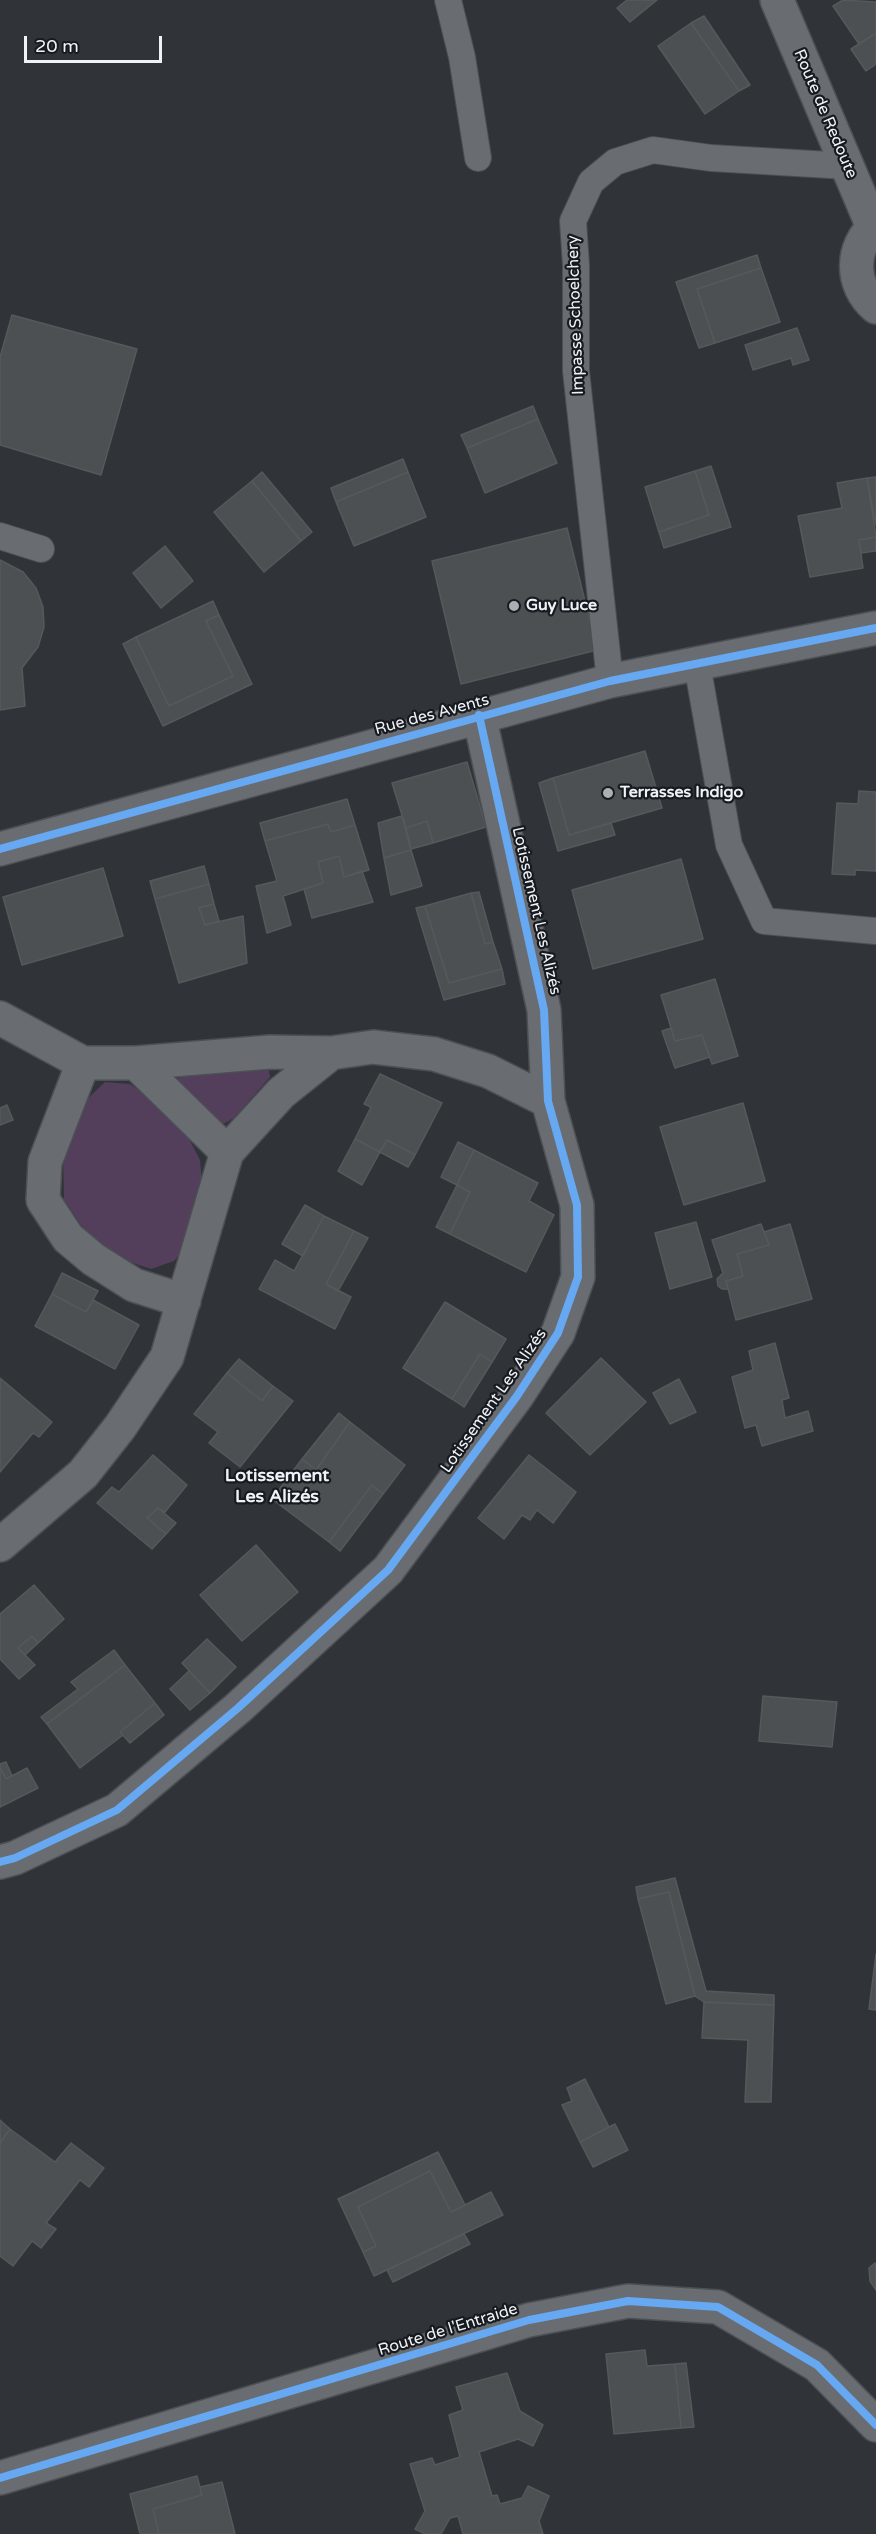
<!DOCTYPE html>
<html>
<head>
<meta charset="utf-8">
<style>
	body { margin:0 }
	#map { position:relative; width:876px; height:2534px; overflow:hidden; background:#303438; font-family:"Varela Round",sans-serif }
	canvas { display:block }
	.scale { position:absolute; left:24px; top:36px; width:138px; height:27px; box-sizing:border-box; border:3px solid #eff3f9; border-top:0; padding-left:8px; font-size:18px; line-height:21px; white-space:nowrap; color:#eff3f9; -webkit-text-stroke:4px #171a1e; paint-order:stroke }
</style>
</head>
<body>
<div id="map">
<canvas width="876" height="2534"></canvas>
<div class="scale">20 m</div>
</div>
<script>
const c = document.querySelector('canvas').getContext('2d');
c.lineJoin = 'round';
function paint(path, color) { c.fillStyle = color; c.fill(path, 'evenodd'); }
function strokePath(path, color, width, dash) { c.strokeStyle = color; c.lineWidth = width; c.lineCap = dash ? 'butt' : 'round'; c.setLineDash(dash || []); c.stroke(path); }
function write(font, color, halo, rows, align = 'center') {
  c.font = font + ' "Varela Round",sans-serif'; c.lineWidth = 4.5; c.setLineDash([]); c.textBaseline = 'middle'; c.strokeStyle = halo; c.fillStyle = color; for (const [text, x, y, turn = 0] of rows) {
    c.save(); c.translate(x, y); c.rotate((+turn || 0) * Math.PI / 180); c.textAlign = isNaN(turn) ? turn : align; if (halo) c.strokeText(text, 0, 0); c.fillText(text, 0, 0); c.restore();
  }
}
const green = new Path2D(`
	M268,1066L270,1077L234,1118L223,1124L212,1120L178,1080L179,1071Z
	M105,1082L130,1084L152,1099L188,1137L200,1160L203,1192L187,1246L174,1261L151,1269L118,1258L84,1229L64,1199L63,1150L80,1106Z`);
const building = new Path2D(`
	M627,0H657L630,22L617,8Z
	M843,0L876,2V33L859,44L833,6Z
	M704,16L750,85L739,91L691,23Z
	M691,23L739,91L705,114L658,46Z
	M876,33V64L866,71L851,49Z
	M757,255L761,268L697,289L715,343L699,348L676,282Z
	M761,268L780,322L715,343L697,289Z
	M12,315L137,349L101,475L0,445V357Z
	M797,328L809,360L793,365L791,358L753,370L745,345Z
	M533,406L538,419L467,448L461,435Z
	M538,419L557,463L485,493L467,448Z
	M403,459L408,472L336,502L331,488Z
	M711,466L731,527L664,548L659,532L709,515L695,471Z
	M695,471L709,515L659,532L645,487Z
	M262,472L312,532L301,541L252,481Z
	M408,472L426,517L354,546L336,502Z
	M876,477V525L867,478Z
	M867,478L876,537L859,540L863,568L810,577L798,516L842,508L837,483Z
	M252,481L301,541L264,572L214,512Z
	M567,528L597,650L461,684L432,561Z
	M876,537V551L861,553L859,540Z
	M165,546L193,581L161,608L133,573Z
	M0,560L23,572L36,588L43,607L44,627L38,647L22,668L25,706L0,710Z
	M213,601L219,615L206,621L233,676L169,706L136,637Z
	M219,615L252,684L163,726L123,644L136,637L169,706L233,676L206,621Z
	M645,751L662,808L569,835L553,778Z
	M467,762L486,827L433,843L427,821L406,828L392,783Z
	M553,778L569,835L611,823L615,835L558,851L539,783Z
	M859,791L876,792V871L855,870V875L832,874L837,803L858,804Z
	M347,799L355,825L331,832L328,824L265,841L260,823Z
	M402,816L411,850L384,858L378,823Z
	M427,821L433,843L411,849L406,828Z
	M328,824L331,832L355,825L369,870L344,877L339,856L318,862L323,883L283,896L291,925L267,933L256,886L277,881L265,841Z
	M411,850L422,886L391,895L384,858Z
	M339,856L344,877L362,871L373,902L312,918L304,889L323,883L318,862Z
	M681,859L703,939L593,969L572,890Z
	M204,866L209,884L155,899L150,881Z
	M103,868L123,936L22,965L3,897Z
	M209,884L214,904L199,908L205,925L243,916L247,963L179,983L155,899Z
	M479,892L493,942L485,944L471,893Z
	M471,893L485,944L493,942L502,969L449,983L425,906Z
	M214,904L219,921L205,925L199,908Z
	M425,906L449,983L502,969L505,984L444,1000L416,908Z
	M715,979L738,1056L712,1064L702,1035L675,1041L661,995Z
	M671,1028L675,1041L702,1035L710,1057L675,1068L662,1031Z
	M380,1074L442,1103L415,1155L387,1140L380,1152L355,1139L371,1107L364,1104Z
	M743,1103L765,1181L684,1205L660,1127Z
	M7,1105L13,1120L0,1125V1108Z
	M355,1139L380,1152L362,1185L338,1171Z
	M387,1140L415,1155L408,1167L380,1152Z
	M458,1142L474,1150L457,1185L441,1177Z
	M474,1150L538,1183L529,1201L554,1215L526,1272L450,1234L470,1192L457,1185Z
	M457,1185L470,1192L450,1234L436,1227Z
	M305,1205L324,1216L303,1256L282,1244Z
	M324,1216L354,1231L326,1284L351,1297L335,1329L259,1289L275,1260L294,1271Z
	M696,1222L712,1277L670,1289L655,1233Z
	M761,1224L769,1245L737,1254L743,1276L726,1281L728,1289H722L718,1286L717,1279L723,1273L712,1240Z
	M790,1224L812,1299L736,1320L726,1281L743,1276L737,1254L769,1245L764,1232Z
	M354,1231L368,1238L338,1291L326,1284Z
	M62,1273L98,1291L86,1312L52,1294Z
	M52,1294L86,1312L93,1300L139,1325L115,1369L35,1326Z
	M445,1302L506,1339L492,1362L480,1354L452,1399L403,1368Z
	M775,1343L789,1398L782,1400L785,1418L808,1411L813,1431L762,1446L756,1425L745,1428L732,1377L753,1370L749,1351Z
	M480,1354L492,1362L464,1407L452,1399Z
	M601,1358L646,1402L590,1455L546,1413Z
	M239,1359L273,1386L262,1401L227,1373Z
	M227,1373L262,1401L273,1386L293,1401L240,1467L209,1443L218,1432L194,1414Z
	M0,1378L52,1422L39,1437L33,1433L0,1472Z
	M679,1379L696,1412L670,1424L653,1393Z
	M339,1413L350,1422L316,1470L302,1459Z
	M350,1422L405,1465L383,1494L372,1485L329,1542L272,1499L302,1459L316,1470Z
	M153,1455L187,1485L165,1512L158,1508L147,1518L166,1534L152,1549L97,1503L112,1487L119,1492Z
	M529,1455L576,1492L553,1523L537,1510L530,1520L522,1515L504,1539L478,1518Z
	M372,1485L383,1494L340,1551L329,1542Z
	M158,1508L176,1523L166,1534L147,1518Z
	M256,1545L298,1592L242,1641L200,1595Z
	M34,1585L64,1619L38,1643L32,1636L18,1648L35,1665L19,1679L0,1659V1614Z
	M32,1636L38,1643L25,1655L18,1648Z
	M207,1639L236,1667L210,1693L182,1663Z
	M114,1650L125,1665L47,1724L41,1717L78,1689L71,1682Z
	M125,1665L155,1703L120,1732L123,1735L80,1768L47,1724Z
	M189,1671L210,1693L190,1710L170,1689Z
	M763,1696L837,1702L832,1747L759,1741Z
	M155,1703L164,1715L130,1743L120,1732Z
	M6,1762L12,1776L6,1779L0,1768V1764Z
	M0,1768L6,1779L27,1768L38,1788L0,1807Z
	M675,1878L706,1991L774,1995V2005L704,2002L695,1996L669,1892L638,1899L636,1887Z
	M669,1892L695,1996L666,2004L638,1899Z
	M876,1954V2010L869,2009Z
	M704,2002L774,2005L771,2102H745L748,2040L702,2038Z
	M585,2079L609,2127L580,2142L562,2105L572,2101L567,2088Z
	M0,2120L10,2129L0,2143Z
	M615,2124L628,2150L593,2167L580,2142Z
	M10,2129L55,2162L71,2143L104,2168L89,2187L80,2180L46,2223L56,2229L41,2248L32,2241L13,2266L0,2256V2143Z
	M438,2152L465,2205L451,2212L430,2171L358,2207L376,2246L363,2252L338,2199Z
	M430,2171L451,2212L491,2192L503,2215L374,2276L363,2252L376,2246L358,2207Z
	M464,2234L470,2244L393,2282L387,2270Z
	M875,2263L876,2265V2290L870,2281L869,2268Z
	M645,2350L647,2366L675,2364L681,2428L614,2434L606,2354Z
	M686,2363L694,2427L681,2428L675,2364Z
	M507,2373L520,2411L543,2425L533,2446L518,2439L479,2452L492,2496L497,2495L500,2504L522,2498L528,2486L549,2496L539,2521L543,2534H463L458,2516L450,2518L441,2534H425L415,2529L425,2511L410,2464L432,2458L435,2465L460,2457L449,2415L463,2410L456,2387Z
	M197,2476L202,2495L153,2509L159,2534H140L130,2494Z
	M222,2482L235,2534H159L153,2509L202,2495L200,2487Z`);
const service = new Path2D(`
	M448,0L462,57L478,158
	M0,536L41,549
	M697,664L729,845L764,921L876,931
	M610,681L576,371V265L573,221L591,182L615,162L653,150L711,158L847,166`);
const minor = new Path2D(`
	M0,849L610,681L876,628
	M0,1018L83,1063H136L270,1052L331,1053
	M83,1063L45,1162L43,1200L68,1238L93,1259L134,1285L184,1301
	M136,1063L227,1152
	M0,1545L83,1474L120,1427L167,1357L227,1152L281,1093L331,1053L373,1047L434,1054L488,1071L548,1101
	M0,1862L15,1858L117,1810L238,1708L388,1570L517,1396L558,1333L578,1277L577,1205L548,1101L544,1010L479,715`);
const tertiary = new Path2D(`
	M0,2478L529,2320L628,2301L718,2307L817,2365L876,2425`);
const secondary = new Path2D(`
	M777,0L873,227
	M876,225C850,247 850,285 876,307`);
const cycleway = new Path2D(`
	M0,849L610,681L876,628
	M0,1862L15,1858L117,1810L238,1708L388,1570L517,1396L558,1333L578,1277L577,1205L548,1101L544,1010L479,715
	M0,2478L529,2320L628,2301L718,2307L817,2365L876,2425`);
const markers = [
	[514,606,6,"#acb0b5"],
	[608,793,6,"#acb0b5"]
];
const streetNames = [
	["Route de Redoute",825,114,67],
	["Impasse Schoelchery",576,315,-92],
	["Rue des Avents",432,715,-15],
	["Lotissement Les Alizés",536,911,77],
	["Lotissement Les Alizés",494,1401,-55],
	["Route de l'Entraide",448,2330,-17]
];
const poiNames = [
	["Guy Luce",526,606],
	["Terrasses Indigo",620,793]
];
const neighbourhoodNames = [
	["Lotissement",277,1476],
	["Les Alizés",277,1497]
];
paint(green, '#533f5b');
paint(building, '#4c5053');
strokePath(building, '#55595c', 1.5);
strokePath(service, '#4c4f53', 28);
strokePath(minor, '#4c4f53', 36);
strokePath(tertiary, '#4c4f53', 36);
strokePath(secondary, '#4c4f53', 36);
strokePath(service, '#696c70', 26);
strokePath(minor, '#696c70', 33);
strokePath(tertiary, '#696c70', 33);
strokePath(secondary, '#696c70', 33);
strokePath(cycleway, '#66a8f1', 8);
for (const [x, y, r, color] of markers) { const dot = new Path2D(); dot.arc(x, y, r, 0, 2 * Math.PI); c.fillStyle = color; c.fill(dot); strokePath(dot, '#171a1e', 2); }
write('16px', '#eff3f9', '#171a1e', streetNames);
write('bold 16px', '#eff3f9', '#171a1e', poiNames, 'left');
write('bold 18px', '#eff3f9', '#171a1e', neighbourhoodNames);
</script>
</body>
</html>
